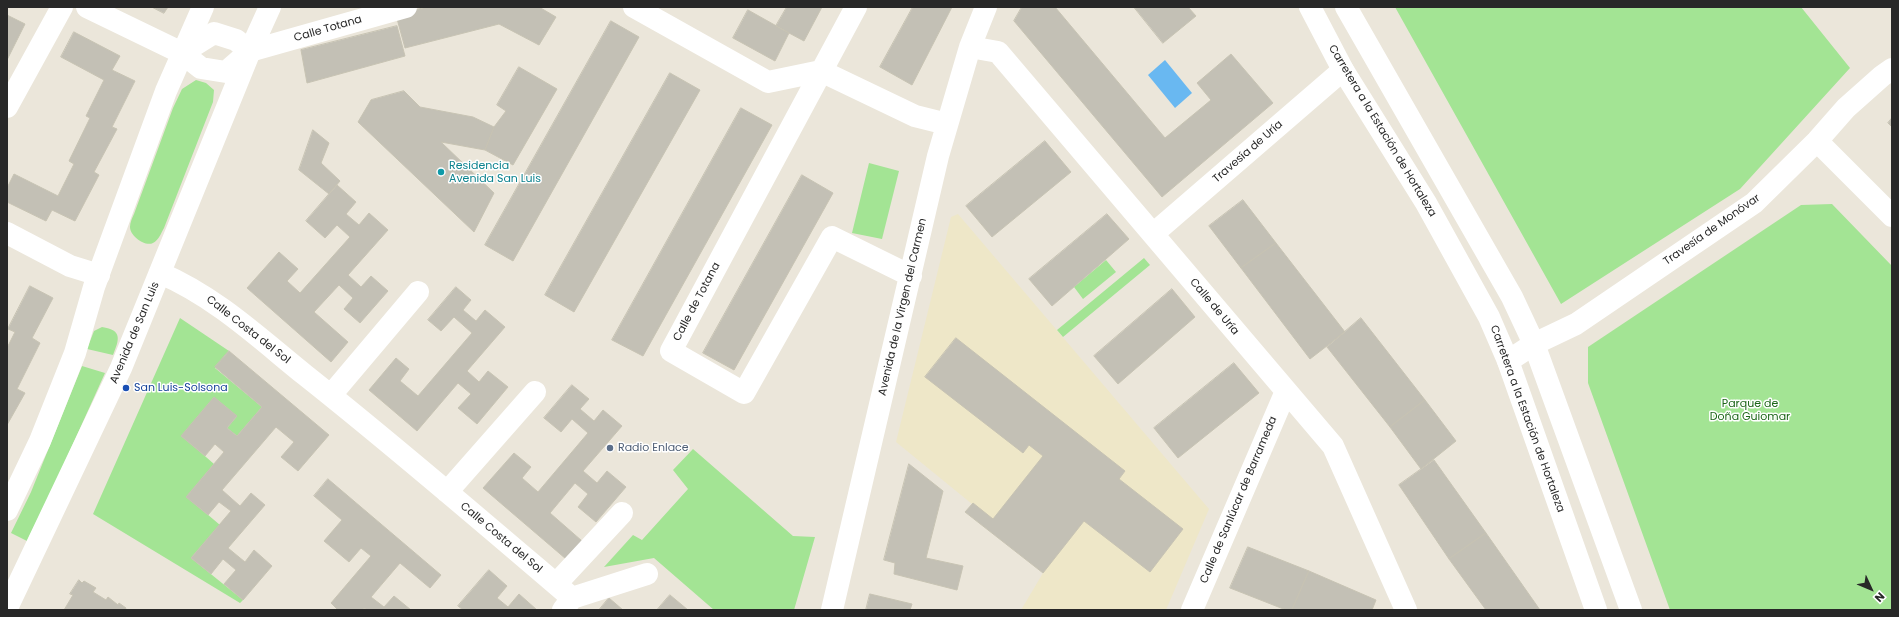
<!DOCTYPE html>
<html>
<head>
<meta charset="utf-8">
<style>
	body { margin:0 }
	#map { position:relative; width:1899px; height:617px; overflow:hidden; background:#ebe6da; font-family:Poppins,sans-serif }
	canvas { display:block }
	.frame { position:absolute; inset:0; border:8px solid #282828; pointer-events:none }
	.north { position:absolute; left:1851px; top:569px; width:40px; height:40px; -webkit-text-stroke:3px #fff; paint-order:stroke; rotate:134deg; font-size:11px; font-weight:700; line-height:16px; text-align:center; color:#282828 }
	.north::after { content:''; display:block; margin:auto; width:14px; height:18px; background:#282828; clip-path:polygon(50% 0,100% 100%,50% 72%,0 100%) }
</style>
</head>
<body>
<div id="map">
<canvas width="1899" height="617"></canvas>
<div class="frame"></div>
<div class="north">N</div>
</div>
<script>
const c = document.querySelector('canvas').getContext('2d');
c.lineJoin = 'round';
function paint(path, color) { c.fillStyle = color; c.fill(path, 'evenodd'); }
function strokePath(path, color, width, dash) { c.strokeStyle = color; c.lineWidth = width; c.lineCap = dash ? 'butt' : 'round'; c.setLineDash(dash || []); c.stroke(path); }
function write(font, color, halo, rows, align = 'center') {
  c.font = font + ' Poppins,sans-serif'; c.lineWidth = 3; c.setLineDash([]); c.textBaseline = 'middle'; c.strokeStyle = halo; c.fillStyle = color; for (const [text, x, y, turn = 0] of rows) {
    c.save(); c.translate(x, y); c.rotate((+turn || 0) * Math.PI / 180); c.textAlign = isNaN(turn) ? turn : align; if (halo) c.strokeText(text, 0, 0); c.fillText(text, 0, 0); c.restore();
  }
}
const education = new Path2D(`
	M958,214L1209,509L1166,610H1021L1043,573L965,512L972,504L896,442L951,217Z`);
const green = new Path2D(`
	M1395,7H1801L1850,68L1740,189L1561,304Z
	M196,80L206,83L214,90L213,102L164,228C161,233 159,240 153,243C145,247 130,236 130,227C130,223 132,218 134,214L173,108L182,89Z
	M869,163L899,171L882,239L852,233Z
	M1832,204L1892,266V610H1670L1588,383V347L1801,205Z
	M1144,258L1150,265L1063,337L1057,330Z
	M1106,260L1116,272L1083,299L1074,287Z
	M180,318L229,351L215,368L262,407L237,436L227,428L237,416L182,436L214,464L187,497L220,525L191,558L243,600L240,603L93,514Z
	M102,327C123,330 119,340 113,355L87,349L94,331Z
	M82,366L105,373L58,477L27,541L11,533L31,492Z
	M693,449L793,536L815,537L794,610H714L654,558L604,567L633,535L642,540L688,489L673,470Z`);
const water = new Path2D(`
	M1165,60L1192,93L1175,108L1148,75Z`);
const building = new Path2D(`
	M152,7H168L164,13Z
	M427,7H539L556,17L539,45L499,24L405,48L396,15Z
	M787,7H822L804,41L776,26Z
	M913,7H952L912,85L880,67Z
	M1022,7H1055L1165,138L1211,100L1197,83L1231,54L1273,103L1162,197L1014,21Z
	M1134,7H1188L1196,16L1163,43Z
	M748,10L789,33L775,61L733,38Z
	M7,15L25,24L7,60Z
	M611,21L639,37L513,261L485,245Z
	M397,26L405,56L307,83L301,50Z
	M74,32L120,56L112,70L135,81L112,127L117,129L94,172L99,175L75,221L52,210L46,221L7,202V188L14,174L58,196L74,164L69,161L90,118L86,116L104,80L61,57Z
	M519,67L557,89L513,165L485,150L494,127L506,111L497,105Z
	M670,73L700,90L574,312L545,295Z
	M404,91L420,107L473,117L494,127L485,150L441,142L494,193L474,232L358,122L371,100Z
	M741,108L772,125L643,356L612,340Z
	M1892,118V127L1888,123Z
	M313,130L329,143L321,163L340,181L329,194L299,170Z
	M1045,141L1071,172L992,237L966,206Z
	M802,175L833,193L734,370L703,353Z
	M337,185L356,202L346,214L359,225L369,213L388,230L348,275L361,287L371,276L388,291L360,323L344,309L353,298L339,285L314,312L348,342L331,362L247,288L279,252L298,269L287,281L300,293L350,237L337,225L325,238L306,221Z
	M1243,200L1276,243L1241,268L1209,226Z
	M1107,214L1129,239L1052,306L1029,279Z
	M1276,243L1345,332L1310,359L1241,268Z
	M30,286L53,298L32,338L40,343L17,389L25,393L7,425V348L15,332L8,329Z
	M456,287L471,300L463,310L476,321L485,310L505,327L467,371L479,382L488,371L508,387L477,424L458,408L471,394L458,383L417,431L369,390L396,358L409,369L400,381L418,396L472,333L454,317L441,331L428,320Z
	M1172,289L1195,317L1118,384L1094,356Z
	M1361,318L1425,400L1390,427L1327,347Z
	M956,338L1125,471L1119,479L1183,529L1150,572L1084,521L1043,573L965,512L973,503L993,519L1043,456L1029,445L1023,453L925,377Z
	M229,351L329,435L298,471L281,457L294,442L276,427L222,490L240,506L251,493L265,505L228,548L245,562L254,550L272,566L243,600L224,584L236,570L223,559L211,574L191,558L231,511L219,502L208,515L186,497L224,452L215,444L205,456L181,436L214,397L237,416L227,428L237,436L262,407L215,367Z
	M1234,363L1259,393L1178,458L1154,428Z
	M572,385L589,399L580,409L594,421L603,410L622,426L583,471L597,483L607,471L626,487L596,522L578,507L588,494L575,483L550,513L582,541L566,559L483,488L514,453L531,467L522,478L538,492L588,433L572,419L561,432L544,418Z
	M1425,400L1456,441L1421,469L1390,427Z
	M1434,460L1486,533L1449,559L1399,485Z
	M909,464L943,491L926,558L963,566L957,590L894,574L895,563L884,560Z
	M328,479L441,575L430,588L400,563L371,597L384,607L394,596L411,610H367L364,608L363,610H338L331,603L371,556L361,548L349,562L324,541L342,520L314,496Z
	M1486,533L1540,610H1486L1449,559Z
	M1248,547L1309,571L1292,610H1286L1230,588Z
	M489,570L507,586L497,598L508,607L519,594L537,610H463L458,606Z
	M1309,571L1376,600L1372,610H1292Z
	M79,580L82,583L84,581L96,588L93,592L106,600L108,597L118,605L119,603L126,608L125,610H64L73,595L70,594Z
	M870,594L912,604L910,610H866Z
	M670,595L688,610H657Z
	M609,598L623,610H599Z`);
const minor = new Path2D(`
	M87,7L182,53
	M634,7L768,82L821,71L915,116L947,124
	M856,7L671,351L744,393L832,237L911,276
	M214,33L236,40L250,51L226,72L201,68L182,53Z
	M970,47L998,52L1333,446L1406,610
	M250,51L406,7
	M7,107L62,7
	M1817,141L1892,216
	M7,233L70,266L99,275
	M1153,234L1343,70
	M160,273C216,297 259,338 305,375C396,447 484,523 572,598
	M1508,361L1534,344L1576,324L1754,203L1817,141L1846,108L1882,76L1892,69
	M331,395L418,292
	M447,492L535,392
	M556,584L622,513
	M563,610L572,598L647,574
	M832,610L938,156L970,47L986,7
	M1192,610L1286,391`);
const tertiary = new Path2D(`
	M1310,7L1343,70L1426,203L1489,317L1508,361L1596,610
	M1346,7L1512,297L1534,344L1631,610
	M7,510L40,441L75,353L94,287L166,91L203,7
	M7,608L121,368L250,51L270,7`);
const markers = [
	[441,172,4,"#0f9aa8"],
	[126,388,4,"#1a4fb4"],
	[610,448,4,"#5c6f8a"]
];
const streetNames = [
	["Calle Totana",328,29,-16],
	["Carretera a la Estación de Hortaleza",1382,131,59],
	["Travesía de Uría",1248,152,-41],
	["Travesía de Monóvar",1712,230,-35],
	["Calle de Totana",697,302,-62],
	["Avenida de la Virgen del Carmen",903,307,-77],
	["Calle de Uría",1214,307,50],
	["Calle Costa del Sol",248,330,38],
	["Avenida de San Luis",135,333,-67],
	["Carretera a la Estación de Hortaleza",1527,419,70],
	["Calle de Sanlúcar de Barrameda",1239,500,-67],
	["Calle Costa del Sol",501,538,40]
];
const cultureNames = [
	["Residencia",449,166],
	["Avenida San Luis",449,179]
];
const transitNames = [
	["San Luis-Solsona",134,388]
];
const parkNames = [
	["Parque de",1750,404],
	["Doña Guiomar",1750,417]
];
const serviceNames = [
	["Radio Enlace",618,448]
];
paint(education, '#eee7c8');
paint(green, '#a3e494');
paint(water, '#69b8f1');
paint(building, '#c3c0b5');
strokePath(building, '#c7c3b3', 1);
strokePath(minor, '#fff', 22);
strokePath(tertiary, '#fff', 22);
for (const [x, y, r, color] of markers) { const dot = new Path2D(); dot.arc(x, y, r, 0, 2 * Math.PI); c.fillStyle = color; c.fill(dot); strokePath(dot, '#fff', 1.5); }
write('11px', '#282828', '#fff', streetNames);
write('11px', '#0d838f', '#fff', cultureNames, 'left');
write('11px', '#164399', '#fff', transitNames, 'left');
write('11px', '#1c6618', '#fff', parkNames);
write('11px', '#4e5e75', '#fff', serviceNames, 'left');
</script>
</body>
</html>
